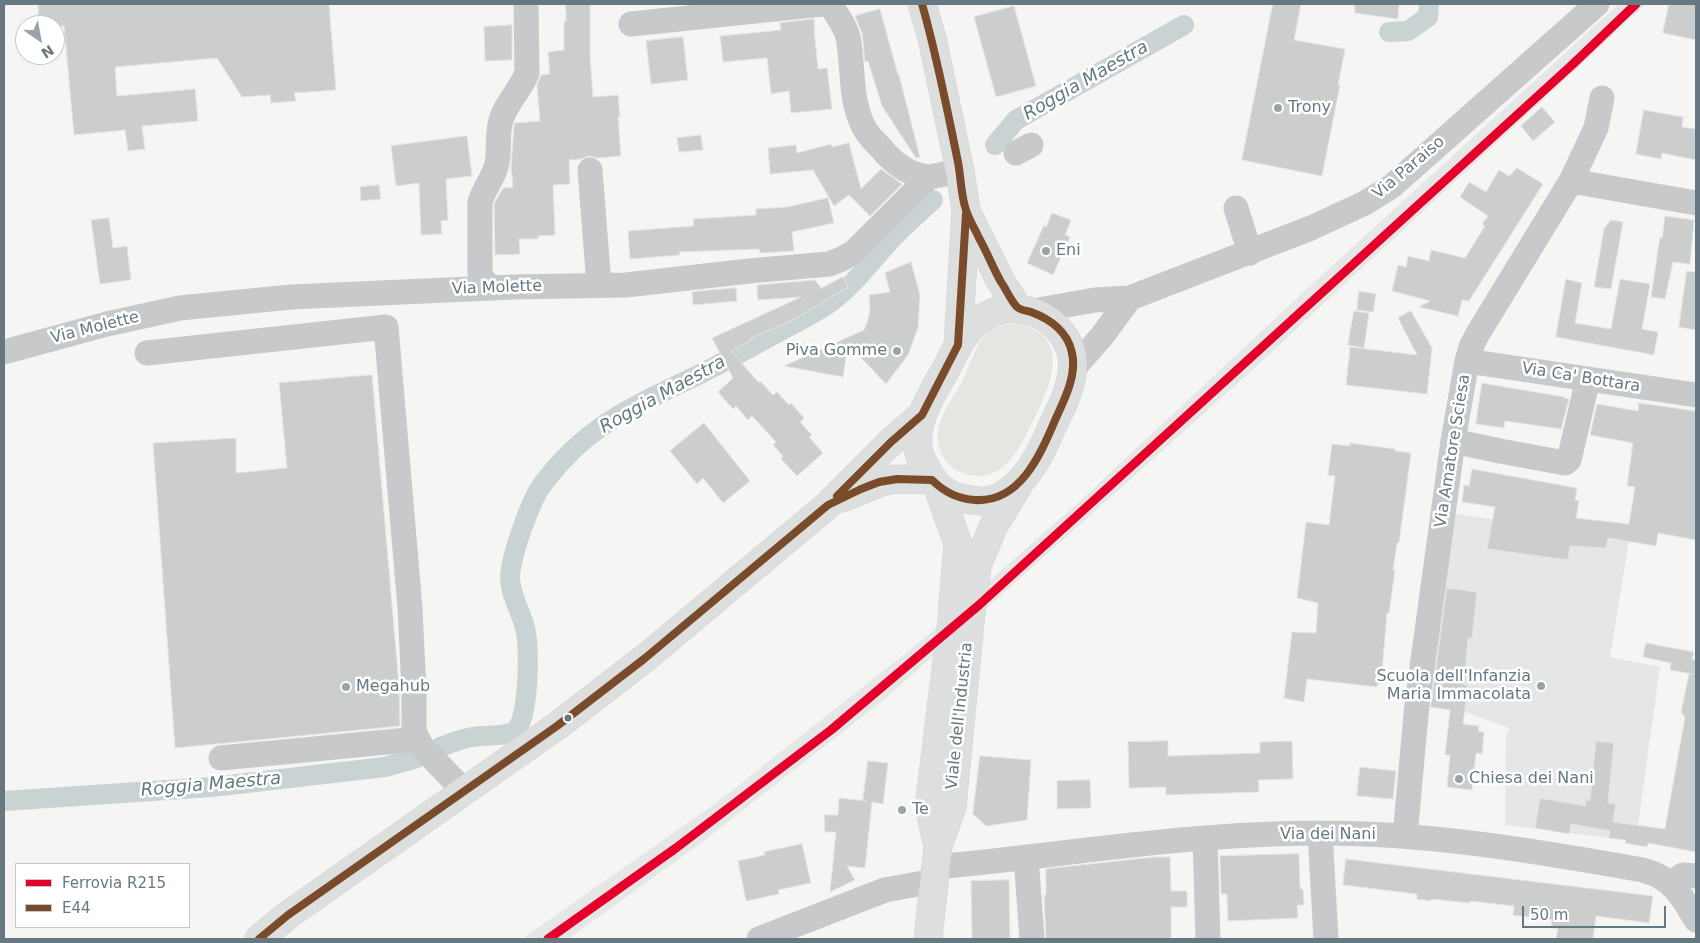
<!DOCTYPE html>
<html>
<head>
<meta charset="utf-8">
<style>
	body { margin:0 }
	#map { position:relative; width:1700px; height:943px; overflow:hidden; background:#f5f5f4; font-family:"DejaVu Sans",sans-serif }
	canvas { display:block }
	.frame { position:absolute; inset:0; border:5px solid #667983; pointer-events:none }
	.legend { position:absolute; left:15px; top:863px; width:175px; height:65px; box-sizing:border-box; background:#fff; border:1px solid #c2c9cd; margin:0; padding:6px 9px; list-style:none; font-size:15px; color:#667983 }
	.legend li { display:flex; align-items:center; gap:10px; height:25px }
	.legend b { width:25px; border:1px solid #c2c9cd }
	.north { position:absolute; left:15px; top:15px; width:50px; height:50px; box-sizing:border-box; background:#fff; border:1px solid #c2c9cd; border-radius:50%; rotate:147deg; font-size:14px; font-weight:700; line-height:20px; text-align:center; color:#667983 }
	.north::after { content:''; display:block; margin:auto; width:18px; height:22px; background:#98a4ab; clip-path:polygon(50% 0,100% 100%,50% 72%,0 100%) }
	.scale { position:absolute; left:1522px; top:906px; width:144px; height:22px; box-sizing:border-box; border:2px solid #667983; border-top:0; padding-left:6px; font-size:15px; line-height:18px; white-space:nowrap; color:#667983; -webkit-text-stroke:4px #fff; paint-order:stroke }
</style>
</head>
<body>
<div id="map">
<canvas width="1700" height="943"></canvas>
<div class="frame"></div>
<ul class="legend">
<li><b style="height:6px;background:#e4002b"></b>Ferrovia R215</li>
<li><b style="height:6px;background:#7a4b2a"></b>E44</li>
</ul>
<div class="north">N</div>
<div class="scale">50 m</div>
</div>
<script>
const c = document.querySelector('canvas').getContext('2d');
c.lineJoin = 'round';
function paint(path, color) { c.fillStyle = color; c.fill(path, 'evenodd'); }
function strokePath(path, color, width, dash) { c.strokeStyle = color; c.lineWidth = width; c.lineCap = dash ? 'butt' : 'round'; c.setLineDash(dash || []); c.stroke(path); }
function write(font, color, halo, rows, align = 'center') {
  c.font = font + ' "DejaVu Sans",sans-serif'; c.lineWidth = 5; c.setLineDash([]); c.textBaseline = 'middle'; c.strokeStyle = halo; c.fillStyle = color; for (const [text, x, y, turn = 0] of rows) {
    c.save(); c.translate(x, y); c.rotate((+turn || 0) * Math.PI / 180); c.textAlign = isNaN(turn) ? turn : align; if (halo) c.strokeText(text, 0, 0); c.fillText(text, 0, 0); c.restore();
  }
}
const built = new Path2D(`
	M1619,4H1646L1247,375L886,698L701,843L568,939H522L716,803L921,641L1081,500L1310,286Z
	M1446,512L1629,541L1610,657L1660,667L1638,825L1650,827L1647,847L1625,843V840L1505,825L1506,737L1509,728L1465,712L1422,706Z`);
const green = new Path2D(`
	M1014,323C1074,334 1051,386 1032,423C1024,439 1015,458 1000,469C984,481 958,477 946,461C941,454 938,445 938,436C938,416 954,398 962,381C968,368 973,355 979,343C981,339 986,334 989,331C997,326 1005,325 1014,323Z`);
const canal = new Path2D(`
	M1389,32L1408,31L1428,17L1429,4
	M995,145L1016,120L1184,25
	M440,747C449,744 458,740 468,738C481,734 506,738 516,730C529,718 530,645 525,628C521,611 510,595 510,577C511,555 528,510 538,491C545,480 553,471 561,462C601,418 649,399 700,374C726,361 751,347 777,333C795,323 814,314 831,302C853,286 870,263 888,243C902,227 918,214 933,200
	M4,801L212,787L385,767L417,758`);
const building = new Path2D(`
	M38,4H329L336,90L294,93L296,101L271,103L270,95L242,97L217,58L115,67L117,96L195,89L198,121L142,126L145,149L128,151L125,130L74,135L64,26H55V25H49V22L40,23Z
	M566,4H590V56L593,97L618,95L620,117H618L621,156L597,158L589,156L581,159L569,160L570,184L553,185L555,235L538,236V239H519L520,254L495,255L494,204L503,188L513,187L511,166L514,126L515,123L540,121L537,85L541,75L550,74L548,52L564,50V22L566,21Z
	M1273,4H1301L1294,40L1345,49L1338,85H1340L1322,176L1242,160Z
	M1355,4H1399L1398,19L1355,13Z
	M1669,4H1696V40L1663,33Z
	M1014,6L1036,86L996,97L974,17Z
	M880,9L898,75H899L920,157L916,158L882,106L868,61L865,62L862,33L855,16Z
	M814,19L815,28L814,29L818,69L827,68L832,109L791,113L789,91L771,94L767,58L723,62L720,36L781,30L780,23Z
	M512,25V60L485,61L484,27Z
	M683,37L688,80L651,84L646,41Z
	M1542,107L1555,122L1533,141L1521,126Z
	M1644,110L1683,117L1682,127L1696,129V160L1662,153L1661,159L1636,154Z
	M701,135L703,150L679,152L677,138Z
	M467,136L472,176L446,179L448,220L441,221L442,234L421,235L419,183L396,186L391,146Z
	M849,143L861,189L881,169L902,184L870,216L849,195L834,206L813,170L770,174L768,148L796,145L797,153L831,144L832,147Z
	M1517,168L1543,184L1469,301L1462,300L1458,316L1419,307L1430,301L1392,291L1398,265L1406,267L1408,256L1429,261L1431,250L1465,258L1485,226L1482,224L1488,216L1460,197L1469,182L1486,192L1499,170L1509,176Z
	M379,185L381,199L361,201L360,187Z
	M828,198L834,223L792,232L794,251L760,253L759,249L679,252L680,255L630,259L628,231L694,226L693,219L756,215V209L787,207Z
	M1052,213L1071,220L1065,235L1070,237L1053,275L1027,263L1044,225L1046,227Z
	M1665,216L1694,220L1690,264L1673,262L1665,299L1651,297L1660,237L1662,238Z
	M109,218L113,248L127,246L131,280L100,284L91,220Z
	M1611,220L1623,222L1611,289L1594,287L1604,229Z
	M911,262L920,295L918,328L908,355L886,384L848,344L843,377L784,366L864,330L867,323L870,310L869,295L890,292L885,273Z
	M1687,271L1696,272V330L1679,327Z
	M843,277L848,287L791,321L751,338L752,340L731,351L759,383L760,381L773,395L777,392L789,405L791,403L804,418L800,422L812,435L809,437L823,453L797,476L781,459L783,456L773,445L776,442L752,416L748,420L736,406L733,409L718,392L733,378L712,338L801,297L758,300L757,285L815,280L821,288Z
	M1566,279L1582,283L1575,323L1611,329L1620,279L1650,284L1642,329L1658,332L1654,355L1556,337Z
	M736,288L737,301L693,305L692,292Z
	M1359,291L1376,294L1373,312L1357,310Z
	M1354,311L1369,313L1364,348L1348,345Z
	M1411,311L1432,348L1427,394L1346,385L1350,347L1417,355L1398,318Z
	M372,375L399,685L400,726L175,748L153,443L236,438V473L287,468L279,383Z
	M1482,383L1564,397V398L1569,399L1561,429L1505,421L1504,428L1476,424Z
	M1639,403L1696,411V540L1658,533L1656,546L1608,538L1606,548L1570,546L1568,560L1487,549L1495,507L1462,502L1464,485L1469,486L1472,469L1577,488L1575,500L1579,501L1576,518L1629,524L1635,487L1627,486L1633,443L1590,435L1597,404L1638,411Z
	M704,423L750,481L723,503L703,478L697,484L670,451Z
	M1350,443L1395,449V451L1411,453L1399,543H1397L1393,570L1395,571L1389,613H1387L1381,684L1378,683L1377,687L1307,679L1304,702L1284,698L1292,632L1316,633L1318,603L1297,598L1306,522L1329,525L1335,476L1328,475L1332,444L1350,446Z
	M1447,588L1477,592L1472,639L1468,638L1464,685L1468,686L1463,724L1479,726L1478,731L1484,732L1482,754L1476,753L1472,790L1447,787L1450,755H1445L1450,710L1431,707Z
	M1646,643L1694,652L1692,659L1696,660V852L1648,843L1647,847L1625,843L1626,840L1609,838L1610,831L1571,824L1569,834L1535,828L1540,798L1585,806L1586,800H1590L1596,741L1614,743L1608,803L1616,804L1613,822L1665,829L1685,717L1681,712L1689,674H1692L1670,670L1671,663L1643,657Z
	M1168,741V756L1260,753V742L1292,741L1293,779L1258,780L1259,792L1166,795V787L1129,788L1128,742Z
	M980,756L1031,760L1027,820L986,826L973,814Z
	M868,761L888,763L883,804L872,802L865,868L847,866L855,880L830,892L836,832H825L824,815H838L839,798L867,801L863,800Z
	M1360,767L1396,771L1393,799L1357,796Z
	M1090,780L1091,808L1057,809V781Z
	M802,844L811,883L778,890L779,894L746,901L738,861L765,855L764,852Z
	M1299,854L1300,889H1303L1304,905H1297L1298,918L1228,921L1227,894H1221L1220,856Z
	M1155,857H1170L1171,891H1187V907H1171V939H1046L1044,895H1046V869Z
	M1346,859L1653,896L1649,923L1596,916L1593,939H1556L1558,929L1551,928L1552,920L1513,915L1514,906L1470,901V903L1431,899V901L1417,899V894L1343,885Z
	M1009,880L1010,939H972L971,881Z`);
const minor = new Path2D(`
	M830,4C836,14 845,25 848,37C854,68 849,103 866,131C871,139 880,146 886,154C899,167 911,175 929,177
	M631,24L822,4
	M1016,153L1031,145
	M590,170L599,285
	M1571,181L1696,203
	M1236,208L1250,253
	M492,288L485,282L480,274V202C484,188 494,178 497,163C500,148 496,132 502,117C508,101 521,89 527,73L526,4
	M1033,311L1095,300L1130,298L1311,228L1365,203L1392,186L1597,4
	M4,352L107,324L180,308L291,297L514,287L626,285L749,271L829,264L842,259L854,252L929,177L960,171
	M147,353L386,327L410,608L414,691V731L422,747L465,792
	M1467,361L1696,395
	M1073,369L1102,336L1130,298
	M1453,441L1500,451L1565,463L1569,460L1588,379
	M221,758L418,739
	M1320,833L1326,939
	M1405,836L1417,704L1453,441L1467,361L1471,347L1477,335L1571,181L1596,128L1602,98
	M1205,838L1208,939
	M1026,857L1032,939
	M936,867C1063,855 1192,833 1320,833C1429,833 1536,851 1643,870C1674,879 1680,894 1696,920
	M1672,886L1675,880L1683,875L1696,876
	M759,939L885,890L934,881`);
const major = new Path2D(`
	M922,4L932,38L960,171L966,210L958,345
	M967,213L1000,280L1018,308
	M1008,308C1025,308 1040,313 1053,324C1088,355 1069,392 1052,427C1041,453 1027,482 1002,496C988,504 975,501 961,498C946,495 934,483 927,470C925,465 920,459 919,453C912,423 932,394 946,369C955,352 962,334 977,322C986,314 997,311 1008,308Z
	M937,485L958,544L951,629L929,807L938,846
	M842,498L881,482L896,479L932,480
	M259,939L288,915L557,726L644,659L828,505L891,442L922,415
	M928,939L938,846L952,807L971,612L977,566L993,527L1018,486`);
const bus1 = new Path2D(`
	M837,496L891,442L922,415L958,345L966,214
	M259,939L288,915L557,726L644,659L828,505L861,489L879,482L897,479L932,480C944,492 959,499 975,500C1021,503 1041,453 1056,418C1065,398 1077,375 1072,353C1068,332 1050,319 1031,312C1027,311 1020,310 1017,307C1011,301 1006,289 1001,282C993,268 987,252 979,238C975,229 969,220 966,210C961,196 961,178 958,162C947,109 937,56 922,4`);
const rail1 = new Path2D(`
	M548,939L676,848L831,730L979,605L1573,64L1636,4`);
const markers = [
	[1278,108,5,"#98a4ab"],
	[1046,251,5,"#98a4ab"],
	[897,351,5,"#98a4ab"],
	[1541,686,5,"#98a4ab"],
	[346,687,5,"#98a4ab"],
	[568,718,4.5,"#667983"],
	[1459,779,5,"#98a4ab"],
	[902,810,5,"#98a4ab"]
];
const poiNames = [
	["Trony",1288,108],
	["Eni",1056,251],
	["Piva Gomme",887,351,"right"],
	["Scuola dell'Infanzia",1531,677,"right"],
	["Maria Immacolata",1531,695,"right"],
	["Megahub",356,687],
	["Chiesa dei Nani",1469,779],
	["Te",912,810]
];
const streetNames = [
	["Via Paraiso",1409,168,-40],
	["Via Molette",497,288,-2],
	["Via Molette",95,328,-14],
	["Via Ca' Bottara",1581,378,9],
	["Via Amatore Sciesa",1453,451,-81],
	["Viale dell'Industria",960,716,-84],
	["Via dei Nani",1328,835]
];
const waterNames = [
	["Roggia Maestra",1086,81,-30],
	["Roggia Maestra",663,395,-29],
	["Roggia Maestra",211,785,-5]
];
paint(built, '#e5e6e6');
paint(green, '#e4e7e1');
strokePath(canal, '#c9d3d4', 20);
paint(building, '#cccece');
strokePath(building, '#e4e4e4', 1);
strokePath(major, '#d1d2d2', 29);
strokePath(minor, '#c7c9ca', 25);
strokePath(major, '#dddede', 28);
strokePath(bus1, '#7a4b2a', 8);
strokePath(rail1, '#e4002b', 9);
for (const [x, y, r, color] of markers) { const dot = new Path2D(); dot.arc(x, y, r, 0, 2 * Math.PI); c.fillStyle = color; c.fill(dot); strokePath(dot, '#fff', 2); }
write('16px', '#667983', '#fff', poiNames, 'left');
write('16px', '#667983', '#fff', streetNames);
write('italic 18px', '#617b7f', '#fff', waterNames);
</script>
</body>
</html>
